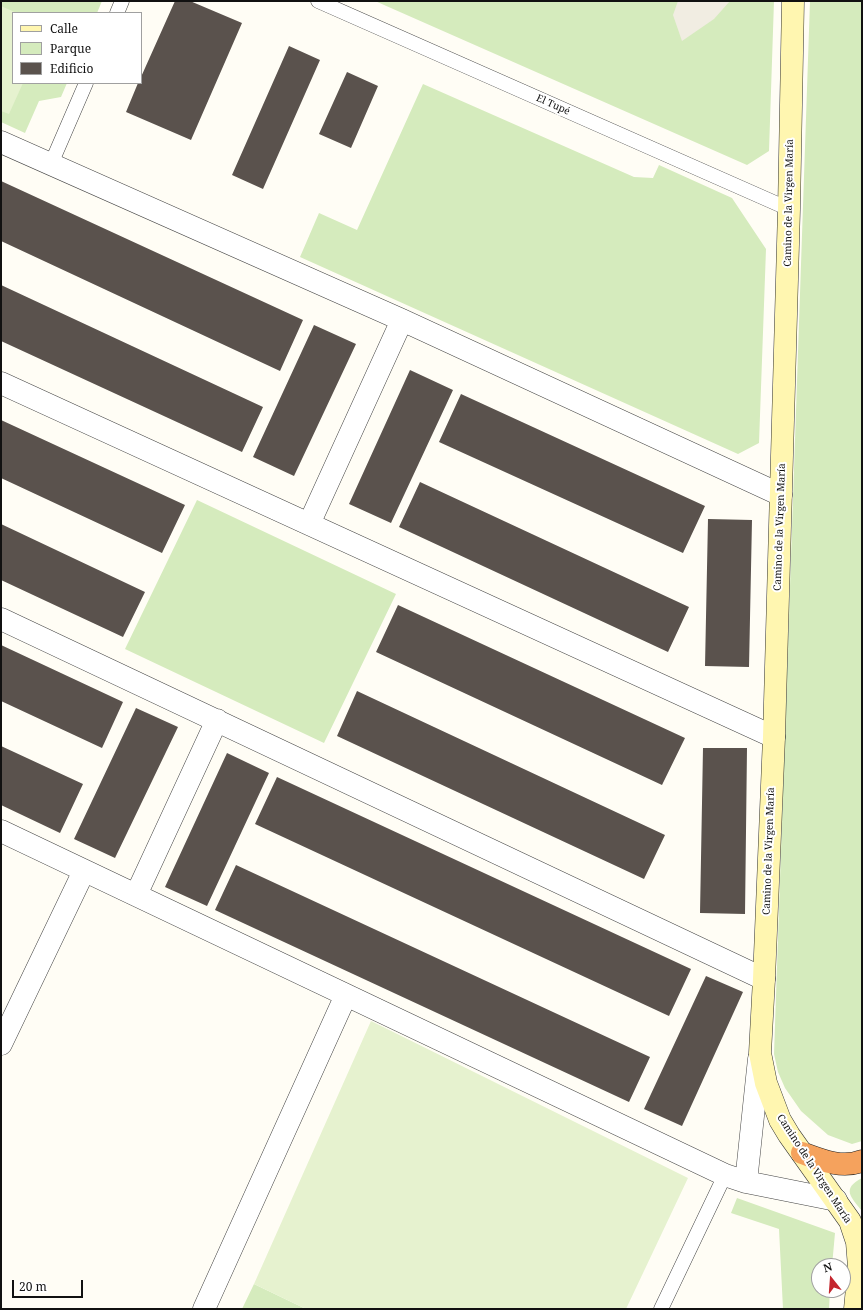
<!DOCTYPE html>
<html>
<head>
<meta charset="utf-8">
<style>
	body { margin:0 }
	#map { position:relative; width:863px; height:1310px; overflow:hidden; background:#fffdf5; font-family:"Noto Serif",serif }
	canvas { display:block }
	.frame { position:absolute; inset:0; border:2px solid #111; pointer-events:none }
	.legend { position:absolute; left:12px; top:12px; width:130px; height:72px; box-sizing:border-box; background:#fff; border:1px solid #a0a0a0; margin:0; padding:5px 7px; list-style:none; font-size:12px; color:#111 }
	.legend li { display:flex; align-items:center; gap:8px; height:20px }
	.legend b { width:20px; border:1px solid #a0a0a0 }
	.north { position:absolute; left:811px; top:1258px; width:40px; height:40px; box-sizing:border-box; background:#fff; border:1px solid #a0a0a0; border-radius:50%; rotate:343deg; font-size:11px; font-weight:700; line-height:16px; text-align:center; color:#111 }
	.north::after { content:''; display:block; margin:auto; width:14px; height:18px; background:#c4262e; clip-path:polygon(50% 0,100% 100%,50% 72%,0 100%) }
	.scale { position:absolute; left:12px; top:1280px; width:71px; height:18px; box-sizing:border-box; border:2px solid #111; border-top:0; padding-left:5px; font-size:12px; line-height:14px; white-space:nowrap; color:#111; -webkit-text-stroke:3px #fff; paint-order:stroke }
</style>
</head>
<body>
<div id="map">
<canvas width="863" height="1310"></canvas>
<div class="frame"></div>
<ul class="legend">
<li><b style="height:5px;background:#fff6b0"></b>Calle</li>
<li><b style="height:11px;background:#d5ebbd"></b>Parque</li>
<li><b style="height:11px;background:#5a524d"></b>Edificio</li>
</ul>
<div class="north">N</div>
<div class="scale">20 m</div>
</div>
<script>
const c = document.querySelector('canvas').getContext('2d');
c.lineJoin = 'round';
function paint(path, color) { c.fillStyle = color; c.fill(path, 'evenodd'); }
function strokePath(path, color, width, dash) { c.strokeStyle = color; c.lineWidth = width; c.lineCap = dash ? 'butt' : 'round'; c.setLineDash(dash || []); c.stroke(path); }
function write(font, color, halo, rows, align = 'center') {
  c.font = font + ' "Noto Serif",serif'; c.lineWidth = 4; c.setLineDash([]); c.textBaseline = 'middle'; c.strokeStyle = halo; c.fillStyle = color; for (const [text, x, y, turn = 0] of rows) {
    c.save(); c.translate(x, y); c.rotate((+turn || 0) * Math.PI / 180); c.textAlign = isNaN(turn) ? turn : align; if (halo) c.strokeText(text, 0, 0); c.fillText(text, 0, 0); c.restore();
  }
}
const green = new Path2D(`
	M1,1H102L97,13H13V83H67L61,97L39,101L25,133L1,122Z
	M375,1H774L769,151L747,165Z
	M810,1H862V1141L852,1144L828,1135L801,1111L785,1088L778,1072L774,1054Z
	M423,84L634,177L653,178L659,165L732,198L766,249L759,443L738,454L300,257L319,213L357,230Z
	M197,500L396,594L324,743L125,649Z
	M862,1178V1211C851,1197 841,1189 862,1178Z
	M737,1198L835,1233L832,1266H819V1290H830L829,1309H783L779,1229L731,1213Z
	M254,1284L306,1309H242Z`);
const pitch = new Path2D(`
	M1,6L17,13H13V83H23L9,114L1,111Z
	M371,1021L688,1178L626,1309H306L254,1284Z`);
const plaza = new Path2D(`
	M678,1H730L714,19L682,41L673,15Z`);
const building = new Path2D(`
	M175,1H190L242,23L191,140L126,112L138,83H141V77Z
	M289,46L320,60L263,189L232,175Z
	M347,72L378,86L351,148L319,134Z
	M1,181L303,320L280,371L1,241Z
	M1,285L263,407L242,452L1,341Z
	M314,325L356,344L294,476L253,457Z
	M410,370L453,390L391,523L349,504Z
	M461,394L705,506L683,553L439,442Z
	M1,420L185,505L162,553L1,478Z
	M420,482L689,607L668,652L399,527Z
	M708,519L752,520L749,667L705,666Z
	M1,524L145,592L123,637L1,580Z
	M398,605L685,738L662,785L376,652Z
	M1,645L123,702L102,748L1,701Z
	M357,691L665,835L644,879L337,736Z
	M136,708L178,727L115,858L74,839Z
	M1,746L83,784L60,833L1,805Z
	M703,748H747L745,914L700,913Z
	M227,753L269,773L207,906L165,887Z
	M277,777L691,969L669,1016L255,824Z
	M236,865L650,1057L629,1102L215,910Z
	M706,976L743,992L682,1126L644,1109Z`);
const lane = new Path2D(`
	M318,1L789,209
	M117,13L122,1
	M51,164L86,83
	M661,1309L725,1175`);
const street = new Path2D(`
	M1,142L402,320L781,495
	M1,383L774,737
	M309,524L402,320
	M1,619L764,979
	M1,831L725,1175L746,1182L836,1200
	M136,895L217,720
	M1,1044L84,871
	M746,1182L759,1059
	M204,1309L346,995`);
const secondary = new Path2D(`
	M793,1L789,209L774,737L764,979L760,1053L766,1083L780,1120L789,1135L850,1221L857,1242L859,1267L855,1309`);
const highway = new Path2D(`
	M802,1153C821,1160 842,1169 862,1161`);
const streetNames = [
	["El Tupé",553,105,24],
	["Camino de la Virgen María",789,203,-89],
	["Camino de la Virgen María",780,527,-88],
	["Camino de la Virgen María",769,851,-88],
	["Camino de la Virgen María",814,1169,57]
];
paint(green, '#d5ebbd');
paint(pitch, '#e6f2cf');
paint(plaza, '#f1ede2');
paint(building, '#5a524d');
strokePath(lane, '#444', 15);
strokePath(street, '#444', 23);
strokePath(secondary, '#333', 23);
strokePath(highway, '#222', 23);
strokePath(lane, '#fff', 14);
strokePath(street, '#fff', 22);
strokePath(secondary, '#fff6b0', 22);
strokePath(highway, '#f5a25d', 22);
write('10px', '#111', '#fff', streetNames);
</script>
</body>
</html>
